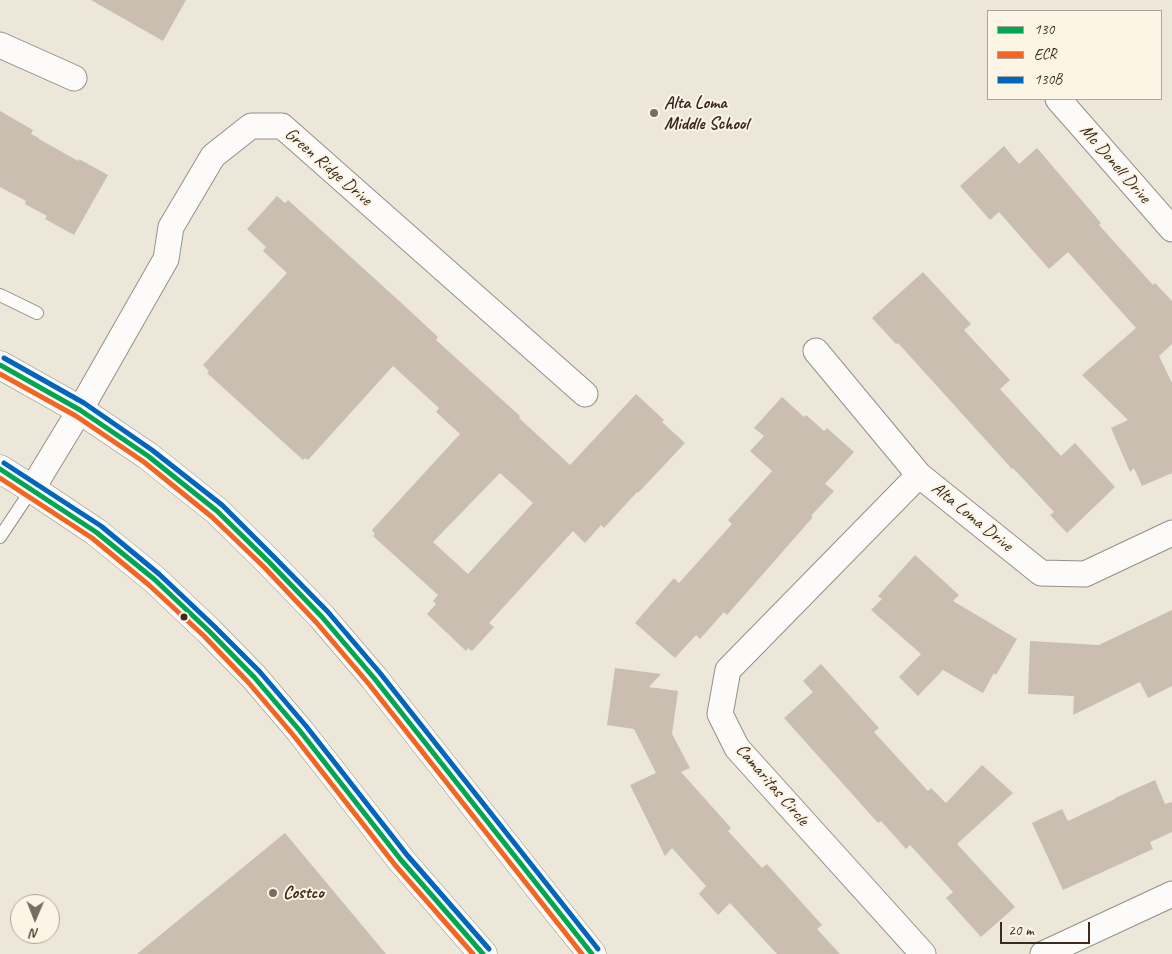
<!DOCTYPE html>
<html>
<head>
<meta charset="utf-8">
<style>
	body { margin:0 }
	#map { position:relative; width:1172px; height:954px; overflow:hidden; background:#ede7da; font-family:Caveat,sans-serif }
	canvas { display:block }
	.legend { position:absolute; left:987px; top:10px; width:175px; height:90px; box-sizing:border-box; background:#fcf5e5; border:1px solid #afa495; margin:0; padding:6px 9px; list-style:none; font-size:15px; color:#3b2a1e }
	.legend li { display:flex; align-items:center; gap:10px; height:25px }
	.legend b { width:25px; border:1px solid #afa495 }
	.north { position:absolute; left:10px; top:894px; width:50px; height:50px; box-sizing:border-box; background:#fcf5e5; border:1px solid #afa495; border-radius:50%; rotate:181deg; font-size:14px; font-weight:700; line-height:20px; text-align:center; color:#3b2a1e }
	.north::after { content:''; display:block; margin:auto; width:18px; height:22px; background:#796c60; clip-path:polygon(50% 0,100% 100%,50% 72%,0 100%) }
	.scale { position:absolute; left:1000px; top:922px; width:90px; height:22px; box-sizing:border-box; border:2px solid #3b2a1e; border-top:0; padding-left:6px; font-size:15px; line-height:18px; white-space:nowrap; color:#3b2a1e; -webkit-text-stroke:4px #fcf5e5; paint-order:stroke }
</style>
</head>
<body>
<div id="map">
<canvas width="1172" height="954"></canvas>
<ul class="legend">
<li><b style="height:6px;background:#00a651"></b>130</li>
<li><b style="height:6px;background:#f26522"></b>ECR</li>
<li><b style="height:6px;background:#0065bd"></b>130B</li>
</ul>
<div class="north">N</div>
<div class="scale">20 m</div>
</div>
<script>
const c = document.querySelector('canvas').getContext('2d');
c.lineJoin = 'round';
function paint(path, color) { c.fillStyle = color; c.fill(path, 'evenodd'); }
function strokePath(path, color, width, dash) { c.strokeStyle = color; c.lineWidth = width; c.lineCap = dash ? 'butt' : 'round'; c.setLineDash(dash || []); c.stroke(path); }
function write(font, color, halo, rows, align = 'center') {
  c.font = font + ' Caveat,sans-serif'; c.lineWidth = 4; c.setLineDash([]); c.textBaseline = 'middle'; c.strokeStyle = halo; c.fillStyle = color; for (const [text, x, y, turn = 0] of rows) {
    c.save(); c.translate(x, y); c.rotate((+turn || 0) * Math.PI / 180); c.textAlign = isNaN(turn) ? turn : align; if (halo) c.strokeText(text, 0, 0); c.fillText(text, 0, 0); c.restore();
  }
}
const building = new Path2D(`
	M91,0H186L163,41Z
	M0,111L33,130L31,134L39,138V139L78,161L79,159L108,175L74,235L45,219L47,216L25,204L26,201L0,187Z
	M1004,146L1019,164L1037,148L1101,223L1099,225L1153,285L1155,283L1172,301V344L1159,356L1172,383V473L1142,486L1134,468L1130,472L1111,428L1128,420L1082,375L1136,328L1068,252L1049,269L999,212L990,220L960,186Z
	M277,196L285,203L288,200L408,309L438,337L436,340L520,416L519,418L570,465L636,394L664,420L662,422L685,443L638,493L637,492L604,528L601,525L585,543L573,531L489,623L494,627L472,651L468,648L466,651L427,614L436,604L433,601L438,595L373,536L375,534L372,530L460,434L436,412L439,408L393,366L308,460L305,458L303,460L207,373L209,371L203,365L287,273L263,251L266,247L247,229ZM500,473L533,503L468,574L433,542Z
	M923,272L971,324L964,330L1010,380L1000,389L1061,456L1075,443L1115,487L1067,533L1050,515L1054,512L1013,468L1012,469L898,343L896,344L872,318Z
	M782,397L804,417L806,415L824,431L827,428L854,452L825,484L834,491L811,516L813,517L727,615L724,612L700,639L696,635L675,658L635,623L674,578L679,583L732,524L728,520L772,471L750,451L764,436L754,428Z
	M915,555L959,595L953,601L1017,639L996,675L994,673L983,693L943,670L918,696L899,677L921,654L871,610L882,599L878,596Z
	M1172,610V686L1148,698L1140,682L1073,715L1074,696L1028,694L1030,641L1099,645Z
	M821,664L879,728L874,732L928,791L931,788L946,803L982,765L1013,793L957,844L1015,907L981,937L946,898L953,892L910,845L906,849L881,821L878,823L784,718L813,692L803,681Z
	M615,668L661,674L649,687L678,691L672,734L690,768L681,772L731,828L728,831L762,868L767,864L822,925L817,929L840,954H777L730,903L718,915L699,894L706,886L672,848L665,856L630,785L656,773L634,729L607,725Z
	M1155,780L1165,804L1172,802V832L1150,842L1153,849L1063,890L1032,823L1062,809L1068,821L1115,799V798Z
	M285,833L386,954H137Z`);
const service = new Path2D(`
	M0,295L37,313
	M0,537L32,489`);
const minor = new Path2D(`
	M0,45L74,78
	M1058,99L1172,229
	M816,351L919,475L1041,573L1085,574L1172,533
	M919,475L728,670L720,714L737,748L923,954
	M32,489L80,410L166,259L171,227L213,156L251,126H282L585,394
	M1043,954L1172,894`);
const primary = new Path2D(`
	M0,365L80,410L148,456L217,511L269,562L322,617L374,678L559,913L592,954
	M0,469L32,489L96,532L154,579L209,631L254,677L300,731L401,860L483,954`);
const bus1 = new Path2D(`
	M0,365L80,410L148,456L217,511L269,562L322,617L374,678L592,954
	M0,469L96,532L154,579L209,631L254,677L300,731L401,860L483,954`);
const bus2 = new Path2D(`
	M0,374L76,416L144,462L212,517L264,567L316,622L368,683L582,954
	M0,478L92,538L149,585L204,636L248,682L294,736L395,865L473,954`);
const bus3 = new Path2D(`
	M4,358L84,403L152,450L222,505L274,557L328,612L380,673L598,949
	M4,463L101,526L159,574L214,626L260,672L306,726L407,855L489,949`);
const markers = [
	[654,113,5,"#796c60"],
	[184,617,4.5,"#3b2a1e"],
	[273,893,5,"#796c60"]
];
const poiNames = [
	["Alta Loma",664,103],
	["Middle School",664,124],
	["Costco",283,893]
];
const streetNames = [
	["Mc Donell Drive",1115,164,49],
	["Green Ridge Drive",328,167,41],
	["Alta Loma Drive",972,517,39],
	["Camaritas Circle",772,785,49]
];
paint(building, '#c9beaf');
strokePath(service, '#959087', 14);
strokePath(minor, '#959087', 27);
strokePath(primary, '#959087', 29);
strokePath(service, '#fcfbf9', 12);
strokePath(minor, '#fcfbf9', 25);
strokePath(primary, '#fcfbf9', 28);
strokePath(bus1, '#00a651', 5);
strokePath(bus2, '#f26522', 5);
strokePath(bus3, '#0065bd', 5);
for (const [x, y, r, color] of markers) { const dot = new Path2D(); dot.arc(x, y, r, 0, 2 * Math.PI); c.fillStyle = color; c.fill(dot); strokePath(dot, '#fcf5e5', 2); }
write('bold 18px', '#3b2a1e', '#fcf5e5', poiNames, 'left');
write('18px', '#3b2a1e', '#fcf5e5', streetNames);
</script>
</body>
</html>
